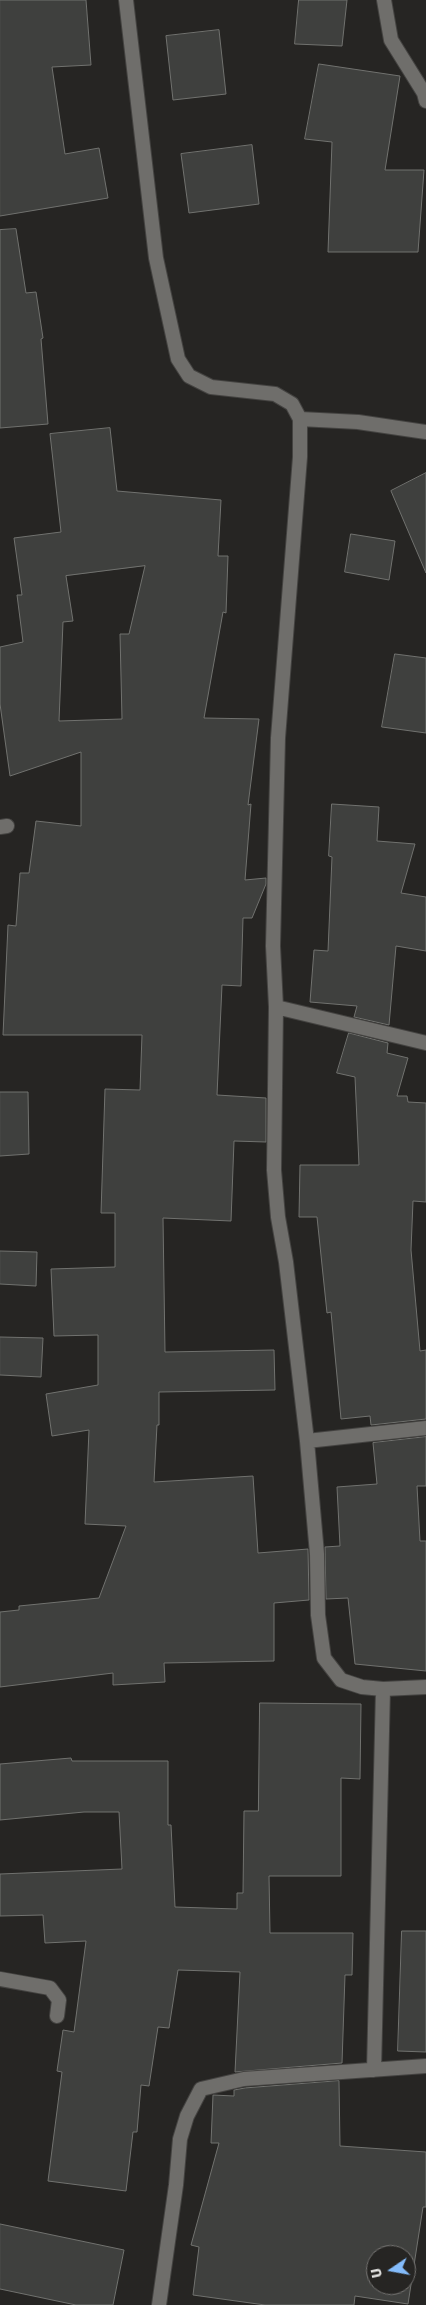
<!DOCTYPE html>
<html>
<head>
<meta charset="utf-8">
<style>
	body { margin:0 }
	#map { position:relative; width:426px; height:2305px; overflow:hidden; background:#262523; font-family:"Fira Sans",sans-serif }
	canvas { display:block }
	.north { position:absolute; left:366px; top:2245px; width:50px; height:50px; box-sizing:border-box; background:#262523; border:1px solid #757472; border-radius:50%; rotate:258deg; font-size:14px; font-weight:700; line-height:20px; text-align:center; color:#ebebe9 }
	.north::after { content:''; display:block; margin:auto; width:18px; height:22px; background:#84bcfb; clip-path:polygon(50% 0,100% 100%,50% 72%,0 100%) }
</style>
</head>
<body>
<div id="map">
<canvas width="426" height="2305"></canvas>
<div class="north">U</div>
</div>
<script>
const c = document.querySelector('canvas').getContext('2d');
c.lineJoin = 'round';
function paint(path, color) { c.fillStyle = color; c.fill(path, 'evenodd'); }
function strokePath(path, color, width, dash) { c.strokeStyle = color; c.lineWidth = width; c.lineCap = dash ? 'butt' : 'round'; c.setLineDash(dash || []); c.stroke(path); }
const building = new Path2D(`
	M0,0H86L91,65L52,67L65,154L99,148L108,198L0,216Z
	M299,0H347L342,46L295,44Z
	M219,30L226,94L173,100L166,36Z
	M319,64L400,76L385,170H424L418,252H328L332,142L305,139Z
	M252,145L259,204L189,213L181,154Z
	M16,229L26,293L36,292L43,338L41,339L48,424L0,428V230Z
	M110,428L117,491L221,500L218,556H228L226,613L223,612L204,718L259,719L248,805L251,804L245,880L266,878V884L252,918H243L241,986L222,985L217,1095L266,1098V1142L234,1141L231,1221L163,1218L165,1352L274,1350L275,1390L159,1392V1425H157L154,1482L253,1476L258,1553L308,1549L309,1600L274,1603V1661L164,1663L165,1682L113,1685V1673L0,1687V1612L19,1610V1606L99,1598L126,1526L85,1524L89,1430L52,1436L46,1394L98,1385V1335L54,1336L51,1269L115,1267V1213H101L105,1089L140,1090L142,1035H3L8,925L16,926L20,873H29L36,821L81,826V752L10,776L0,704V647L23,642L17,595H22L14,538L61,532L50,434ZM145,566L129,634H120L122,719L59,721L63,622L73,621L66,576Z
	M426,473V573L391,491Z
	M351,534L395,541L389,580L345,572Z
	M395,654L426,658V733L382,727Z
	M332,804L379,807L377,841L415,844L401,893L426,897V951L396,946L389,1025L354,1017L357,1006L310,1002L314,950L328,951L332,857L329,856Z
	M349,1033L388,1043L387,1053L408,1058L397,1096H407L408,1102L426,1103V1202L413,1201L411,1250L420,1351L426,1350V1419L371,1425L370,1416L341,1419L331,1312L327,1313L317,1217H299L300,1165H359L355,1077L337,1073Z
	M0,1092H28L29,1154L0,1156Z
	M0,1251L37,1252L36,1286L0,1284Z
	M0,1337L43,1338L41,1377L0,1375Z
	M426,1437V1486H417L420,1541H426V1671L355,1664L348,1598L326,1599L325,1547L340,1546L337,1487L377,1484L373,1443Z
	M260,1703L361,1704L360,1779L341,1778V1876H269L270,1933H353L352,1975H345L342,2063L235,2072L240,1972L178,1970L169,2028L158,2027L149,2086L141,2085L137,2132H133L126,2191L48,2181L62,2072L57,2071L63,2030L74,2032L86,1941L45,1943L43,1915L0,1916V1874L122,1869L119,1812H84L0,1820V1764L71,1758L72,1761H168V1825H171L175,1907L237,1909V1893H243L244,1811H258Z
	M402,1931H426V2052L398,2051Z
	M339,2081L340,2146L426,2152V2207H423L408,2304L355,2296L354,2305H265L193,2295L199,2247L191,2245L219,2143H211L213,2095L234,2096V2090L245,2088ZM376,2255H406V2285H376Z
	M0,2224L124,2250L113,2305H76L0,2289Z`);
const minor = new Path2D(`
	M126,0L156,258L178,359L189,376L211,387L275,394L292,404L300,419V457L278,738L273,946L276,1007L274,1170L278,1217L286,1262L307,1441L317,1554L318,1615L324,1658L341,1680L362,1687L383,1689L374,2070
	M384,0L391,40L424,93L426,101
	M300,419L358,422L426,432
	M0,827L7,826
	M276,1007L426,1043
	M307,1441L426,1428
	M383,1689L426,1687
	M0,1979L50,1988L59,2000L57,2016
	M159,2305L176,2185L180,2139L187,2116L201,2089L244,2079L426,2066`);
paint(building, '#3f403e');
strokePath(building, '#71726f', 1);
strokePath(minor, '#444341', 16);
strokePath(minor, '#6f6e6b', 14);
</script>
</body>
</html>
